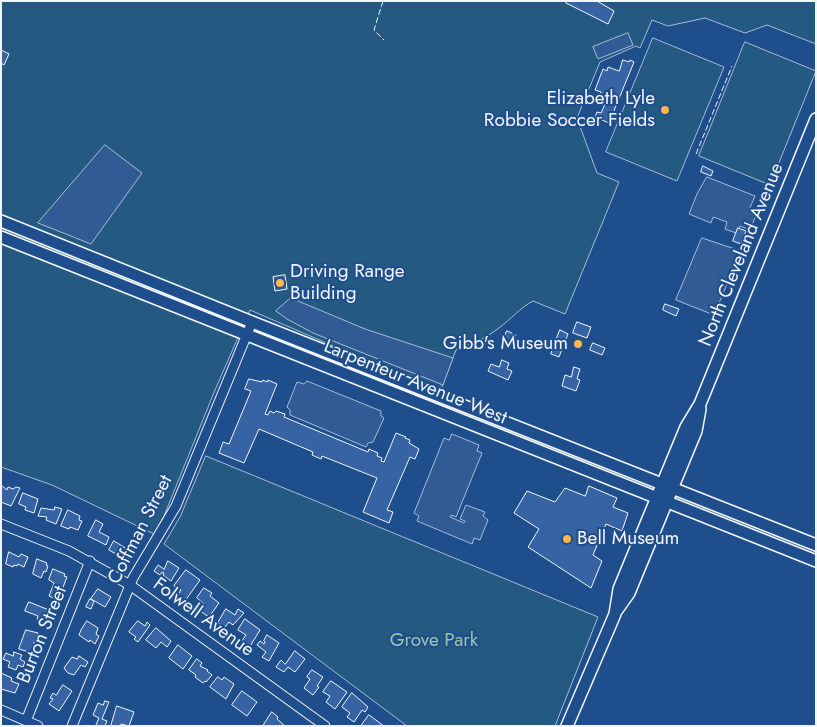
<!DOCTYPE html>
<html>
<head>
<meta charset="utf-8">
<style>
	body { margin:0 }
	#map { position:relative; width:817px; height:727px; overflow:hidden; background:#1f4e8c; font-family:Jost,sans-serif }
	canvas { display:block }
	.frame { position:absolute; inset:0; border:2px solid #f2f6ff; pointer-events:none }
</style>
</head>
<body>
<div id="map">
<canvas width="817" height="727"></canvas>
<div class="frame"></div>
</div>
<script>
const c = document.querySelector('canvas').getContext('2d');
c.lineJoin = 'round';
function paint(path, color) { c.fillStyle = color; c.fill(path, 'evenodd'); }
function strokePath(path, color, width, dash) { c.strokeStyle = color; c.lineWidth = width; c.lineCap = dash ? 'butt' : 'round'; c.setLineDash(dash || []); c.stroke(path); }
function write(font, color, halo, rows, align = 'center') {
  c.font = font + ' Jost,sans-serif'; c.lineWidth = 4; c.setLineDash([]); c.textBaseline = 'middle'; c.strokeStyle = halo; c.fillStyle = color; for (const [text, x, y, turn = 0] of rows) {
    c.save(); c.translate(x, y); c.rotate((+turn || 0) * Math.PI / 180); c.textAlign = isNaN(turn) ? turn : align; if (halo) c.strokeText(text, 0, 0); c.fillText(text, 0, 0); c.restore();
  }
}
const green = new Path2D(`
	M1,1H816V44L767,25L745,33L705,18L668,26L652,20L640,48L636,46L600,62L577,118L597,173L619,182L565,314L533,301C520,308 511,319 499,328C486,338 471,344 456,350L440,392L250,310L215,390L164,516L154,534L52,485L1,467Z
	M653,38L724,67L677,181L606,152Z
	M745,42L816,71L770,185L699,156Z
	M206,456L598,617L555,726H407L164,544L180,517Z`);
const parking = new Path2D(`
	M628,33L633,45L598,59L593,47Z
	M105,145L142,173L91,244L38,223Z
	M707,177L755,196L749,210L757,213L750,230L740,226L736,233L725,229L727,222L713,217L711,223L689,214L697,194Z
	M702,238L741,251L714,315L676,300Z
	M291,298L365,329L453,358L443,385L313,333L287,319L276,311Z
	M307,381L381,411V416L384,418L373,442L368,443L366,447L290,415V410L287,407L297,382L304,384Z
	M452,434L479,445L477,451L482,453L456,517L451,515L450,517L464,523L465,521L460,519L466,505L485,512L483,516L488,520L480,540L474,538L472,544L417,521L419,516L414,513L444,438L449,440Z`);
const building = new Path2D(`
	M567,1H597L614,11L608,24L566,3Z
	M1,50L9,54L4,65L1,63Z
	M623,60L629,62L630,60L634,62L609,123L595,117L597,112L601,113L606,102L599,99L601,92L595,90L603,69L607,71L608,67L619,71Z
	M703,166L713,171L711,176L701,172Z
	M738,228L746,231L741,244L733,241Z
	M285,275L287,289L275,291L273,277Z
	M665,304L679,309L676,316L663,310Z
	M577,322L591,327L587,338L573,333Z
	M560,330L568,334L559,357L551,354Z
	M507,331L516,335L510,347L505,345L506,342L503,340Z
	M593,343L605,348L602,355L590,350Z
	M502,360L509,363L507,369L512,371L508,380L488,371L491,364L499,367Z
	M574,367L580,369L577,379L580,380L576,391L562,386L565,375L571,377Z
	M249,379L262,382L263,380L267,382L268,380L277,384L265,414L268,415L270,411L274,413L276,411L285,414L284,417L368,452L369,449L378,453L377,456L382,458L381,461L384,462L396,433L406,437L405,438L410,440L409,443L419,449L415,459L410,457L387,510L393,512L389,523L363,512L377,478L322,456L321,459L312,455L313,452L259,429L244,463L219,453L223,442L229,444L251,391L245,389Z
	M1,485L7,490L8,487L13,489L16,487L20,488L11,506L1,502Z
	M589,486L617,498L613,507L628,513L622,531L606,524L593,555L602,561L591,588L528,547L539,529L514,513L527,491L555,502L565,488L585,496Z
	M23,493L38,499L34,513L25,510L26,507L19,504Z
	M55,507L62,509L56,524L46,520L47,517L38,516L41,508L54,510Z
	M68,510L80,516L79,520L82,521L78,530L70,527L69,529L61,526Z
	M96,520L103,524L99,532L109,537L106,545L88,536Z
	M114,541L132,552L127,560L109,550Z
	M9,552L19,557L21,554L28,557L24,567L18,564L17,566L14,565L13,567L6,564Z
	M37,559L47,563L46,565L48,566L46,572L44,571L41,578L33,574Z
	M168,561L179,568L171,581L163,575L164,573L162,572L160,575L154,571L158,565L164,569Z
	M53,569L65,574L64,576L67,577L58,600L49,596L54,583L49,580Z
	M186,570L200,580L185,601L177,596L181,590L174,586Z
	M204,588L212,593L210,596L219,603L209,617L200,611L204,604L197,598Z
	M98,589L111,597L105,607L91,599Z
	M90,599L94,601L91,609L86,607Z
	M29,602L49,610L42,622L37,619L38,616L25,611Z
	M226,609L235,615L238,609L244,613L233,625L229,622L224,628L218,623Z
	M245,619L260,630L249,648L241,642L246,635L238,630Z
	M87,621L98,628L96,634L99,636L95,644L90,640L89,642L79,635L81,630Z
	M138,621L145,626L147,622L150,625L138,642L134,639L136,637L129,632Z
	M156,628L171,641L167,647L161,642L156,648L146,640Z
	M26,630L38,633L32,648L33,649L32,653L19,649Z
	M267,635L279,643L269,661L262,657L266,652L257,645L260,641L264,644L265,642L264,641Z
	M178,645L192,656L183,669L169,658Z
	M295,651L305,659L295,672L288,667L284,672L276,667L281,660L285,664Z
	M14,652L22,655L20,659L25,662L23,667L18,665L16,670L8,667L10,662L3,659L6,653L13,656Z
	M79,656L88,662L85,667L81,665L74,675L68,673L64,668L72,657L77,659Z
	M197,659L202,663L200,666L208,670L207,671L212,675L206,682L205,681L203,683L195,677L196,675L189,670Z
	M312,670L323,677L317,686L319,687L313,695L304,688L310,679L307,677Z
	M1,673L12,678L11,681L19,684L15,693L1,689Z
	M218,677L222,680L224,677L234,684L226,699L210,687Z
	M331,681L347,692L335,709L326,702L330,696L323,692Z
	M63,685L72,691L59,711L49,704L53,699L50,698L53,693L56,695Z
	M242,691L257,702L247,716L232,705Z
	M352,693L368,707L365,712L362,710L354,722L347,717L350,713L342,707Z
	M105,701L109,702L102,719L107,721L105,726H98L96,725L99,718L93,715L98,703L103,705Z
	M117,706L134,712L129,726L121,724V726H111Z
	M272,712L278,717L277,719L285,726H263Z
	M369,715L384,726H361Z`);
const minor = new Path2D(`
	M1,524L69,551L130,585L325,726
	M1,710L38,726
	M26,721L90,561
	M72,726L133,578L176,506L252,322`);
const major = new Path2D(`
	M1,221L252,322L816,545
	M1,237L816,561
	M617,610L629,593L696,431L700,409
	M567,726L615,614L619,589L686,427L700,404L816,119`);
const fence = new Path2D(`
	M383,1L374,30L384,40
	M696,154L732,66`);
const markers = [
	[665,110,5,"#ffb74d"],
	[280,283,5,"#ffb74d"],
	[578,344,5,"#ffb74d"],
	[567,539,5,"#ffb74d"]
];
const poiNames = [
	["Elizabeth Lyle",655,99],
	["Robbie Soccer Fields",655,121],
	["Driving Range",290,272,"left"],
	["Building",290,294,"left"],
	["Gibb's Museum",568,344],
	["Bell Museum",577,539,"left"]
];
const streetNames = [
	["North Cleveland Avenue",742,255,-68],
	["Larpenteur Avenue West",415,383,22],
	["Coffman Street",141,530,-63],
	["Folwell Avenue",203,618,36],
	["Burton Street",43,635,-68]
];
const parkNames = [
	["Grove Park",434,641]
];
paint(green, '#245a82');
strokePath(green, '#a8bbd7', 1);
paint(parking, '#305b95');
strokePath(parking, '#a8bbd7', 1);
paint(building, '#3563a3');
strokePath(building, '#f2f6ff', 1);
strokePath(minor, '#f2f6ff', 11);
strokePath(major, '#f2f6ff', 14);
strokePath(minor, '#1f4e8c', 9);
strokePath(major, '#1f4e8c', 11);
strokePath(fence, '#f2f6ff', 1, [6, 2.5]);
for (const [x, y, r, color] of markers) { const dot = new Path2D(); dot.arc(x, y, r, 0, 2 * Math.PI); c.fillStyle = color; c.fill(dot); strokePath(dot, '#1f4e8c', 2); }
write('19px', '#f2f6ff', '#1f4e8c', poiNames, 'right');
write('19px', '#f2f6ff', '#1f4e8c', streetNames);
write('19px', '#97c8a6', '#1f4e8c', parkNames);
</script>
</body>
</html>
